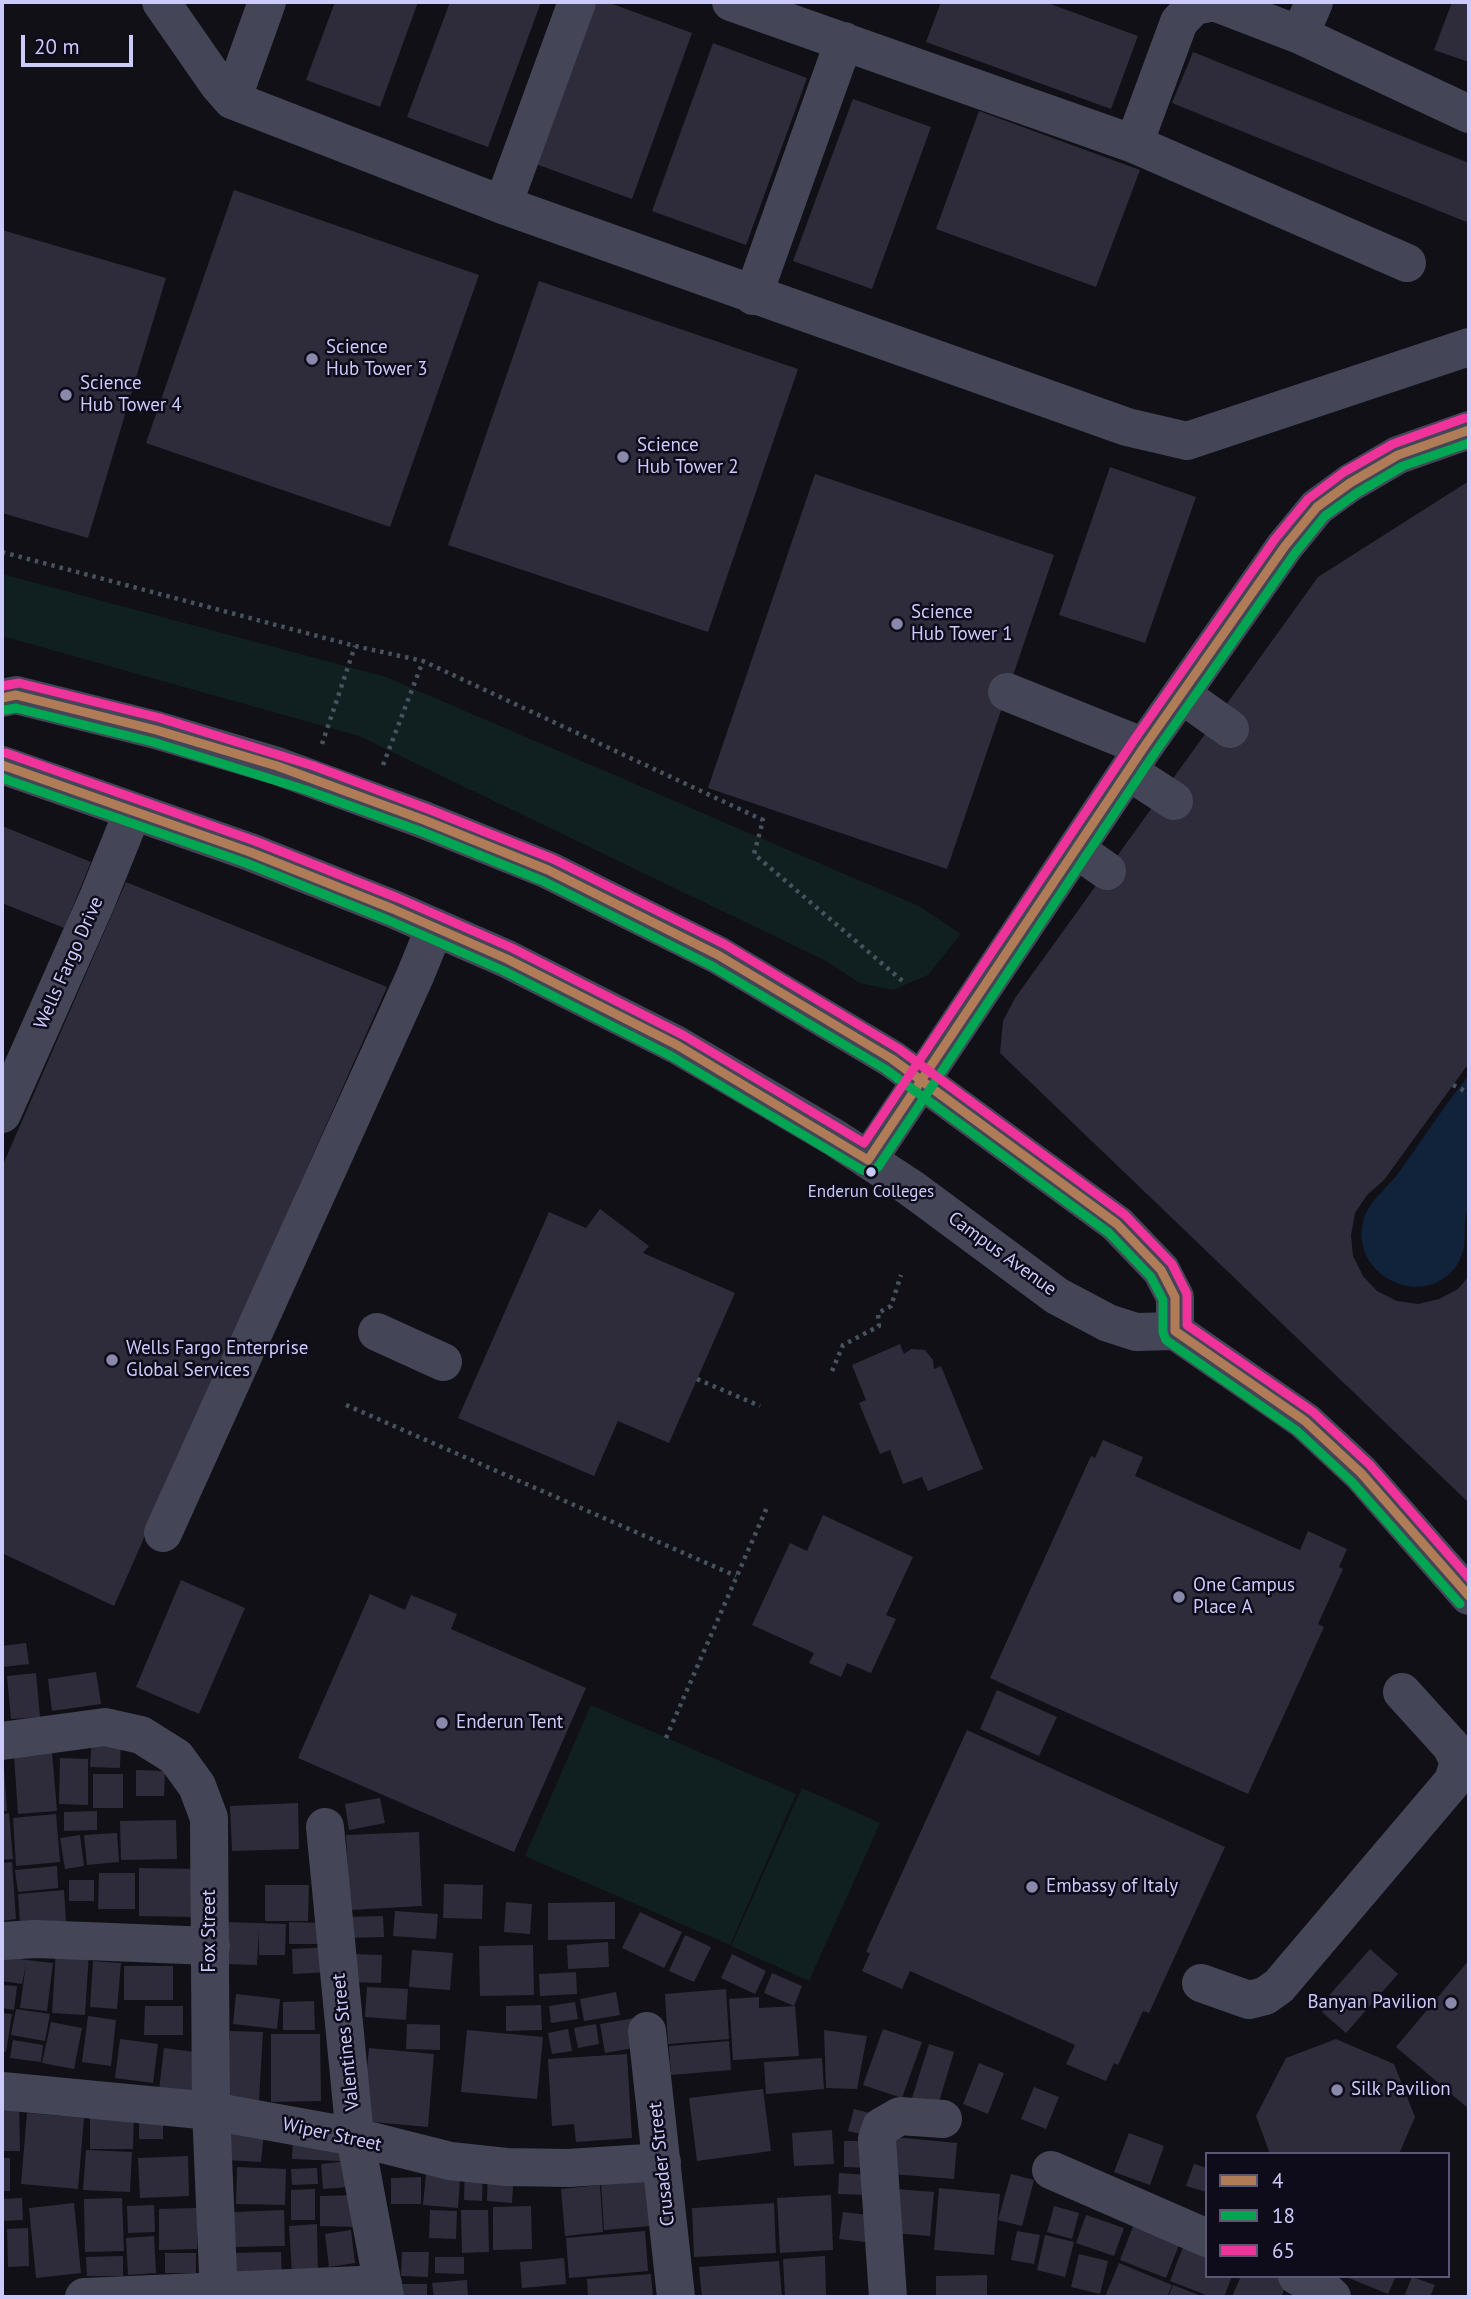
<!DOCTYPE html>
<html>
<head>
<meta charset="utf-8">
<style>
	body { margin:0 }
	#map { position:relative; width:1471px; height:2299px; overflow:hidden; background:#101016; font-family:"PT Sans",sans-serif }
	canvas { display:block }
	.frame { position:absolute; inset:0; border:4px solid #ccc9fb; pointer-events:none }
	.legend { position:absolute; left:1205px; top:2152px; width:245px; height:126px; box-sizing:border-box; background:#0e0c1a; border:2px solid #5a5874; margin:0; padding:9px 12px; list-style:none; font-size:21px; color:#ccc9fb }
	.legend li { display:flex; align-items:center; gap:14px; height:35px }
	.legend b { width:35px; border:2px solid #5a5874 }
	.scale { position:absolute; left:21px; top:35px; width:112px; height:32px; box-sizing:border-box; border:4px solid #ccc9fb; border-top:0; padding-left:9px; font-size:21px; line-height:24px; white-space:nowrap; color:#ccc9fb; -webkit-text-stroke:5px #0e0c1a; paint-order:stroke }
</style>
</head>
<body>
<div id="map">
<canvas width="1471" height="2299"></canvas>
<div class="frame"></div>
<ul class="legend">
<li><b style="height:9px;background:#b07c57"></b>4</li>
<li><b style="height:9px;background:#00a651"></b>18</li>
<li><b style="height:9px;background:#ef339a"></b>65</li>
</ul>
<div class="scale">20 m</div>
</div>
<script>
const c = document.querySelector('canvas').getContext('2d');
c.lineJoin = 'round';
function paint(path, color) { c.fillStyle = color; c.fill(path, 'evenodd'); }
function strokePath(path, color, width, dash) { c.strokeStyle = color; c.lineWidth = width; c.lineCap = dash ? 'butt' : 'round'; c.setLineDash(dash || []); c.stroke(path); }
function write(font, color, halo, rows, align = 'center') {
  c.font = font + ' "PT Sans",sans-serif'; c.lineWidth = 5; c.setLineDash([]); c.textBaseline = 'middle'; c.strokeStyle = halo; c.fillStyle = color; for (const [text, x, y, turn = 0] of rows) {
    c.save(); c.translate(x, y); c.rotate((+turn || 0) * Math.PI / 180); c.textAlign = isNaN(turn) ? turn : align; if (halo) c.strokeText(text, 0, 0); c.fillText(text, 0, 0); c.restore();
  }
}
const green = new Path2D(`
	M2,574L386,677L919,906L961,934L928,975L893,990L860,983L826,961L359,736L2,636Z
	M591,1705L796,1794L730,1945L525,1856Z
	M802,1788L880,1823L809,1981L731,1946Z`);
const water = new Path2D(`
	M1469,1075V1204C1460,1226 1471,1241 1457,1265C1425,1312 1350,1276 1363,1222C1367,1203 1385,1190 1397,1175C1421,1142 1443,1107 1469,1075Z`);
const building = new Path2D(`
	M335,2H418L380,107L306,80Z
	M450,2H541L488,147L407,117Z
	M592,2H607L692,33L632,199L533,163Z
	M941,2H1045L1138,36L1111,109L926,42Z
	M1452,2H1469V62L1434,50Z
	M713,43L807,78L746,245L652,211Z
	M1193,52L1469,163V223L1172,103Z
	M853,99L931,127L872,289L793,261Z
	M979,111L1140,170L1096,287L936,229Z
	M234,190L479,275L390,527L146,443Z
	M2,230L166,278L88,538L2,513Z
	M539,281L798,369L708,632L448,545Z
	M1110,467L1196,497L1145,643L1059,615Z
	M815,474L1054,555L947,869L708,788Z
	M1469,481V1063L1384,1180L1367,1195L1355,1213L1351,1235L1353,1256L1363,1276L1377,1291L1397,1301L1418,1304L1439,1299L1458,1289L1469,1276V1503L1000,1053L1003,1021L1015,998L1318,577Z
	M2,826L91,862L64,928L2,903Z
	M126,882L387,987L114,1606L2,1553V1167Z
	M600,1209L649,1246L643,1253L735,1293L669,1443L618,1421L594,1476L458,1418L549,1212L586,1228Z
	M900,1344L904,1354L911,1349L925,1350L933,1360L934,1369L941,1366L983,1469L928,1491L922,1477L903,1484L890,1450L880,1454L859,1403L866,1400L852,1365Z
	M1103,1440L1143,1457L1135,1476L1300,1550L1308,1531L1347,1549L1339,1567L1343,1569L1318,1624L1324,1627L1248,1794L990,1678L1091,1456L1095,1458Z
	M823,1515L913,1557L886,1615L896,1619L871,1673L847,1663L841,1677L809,1663L814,1653L752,1625L790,1543L807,1551Z
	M181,1580L245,1608L199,1714L136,1687Z
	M370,1594L405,1610L411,1595L457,1614L451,1629L586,1688L514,1852L298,1758Z
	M26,1643L29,1664L2,1667V1646Z
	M96,1672L101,1704L52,1711L48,1679Z
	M36,1673L40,1717L11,1719L7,1676Z
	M997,1690L1057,1717L1039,1756L980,1729Z
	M967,1730L1225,1847L1149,2013L1143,2011L1118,2065L1114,2063L1106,2081L1066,2064L1075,2045L910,1971L902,1989L862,1971L870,1953L866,1952Z
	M92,1737H121L120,1768L90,1767Z
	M52,1752L57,1811L18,1814L14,1756Z
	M60,1758L88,1759V1805L59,1804Z
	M2,1767H4L7,1811H2Z
	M136,1770L165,1771L164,1796H136Z
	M93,1774H123V1808H93Z
	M380,1798L385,1823L349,1830L345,1804Z
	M298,1803L299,1849L232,1851L230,1806Z
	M97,1811V1830L64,1831V1812Z
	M9,1813L13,1859L2,1860V1814Z
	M56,1814L60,1862L16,1866L13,1818Z
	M176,1820L177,1859L121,1860L120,1821Z
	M419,1832L422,1906L350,1910L346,1835Z
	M117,1833L119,1862L87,1865L84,1835Z
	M80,1835L84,1866L65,1869L60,1838Z
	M12,1862L16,1919L2,1921V1863Z
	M57,1866L58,1888L18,1892L15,1870Z
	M139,1868L196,1869L195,1917L139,1916Z
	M99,1873H135V1909H98Z
	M69,1880H94V1901H69Z
	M444,1884L483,1885L482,1919L443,1918Z
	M265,1885H309L308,1921H265Z
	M64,1890L66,1921L20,1924L18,1894Z
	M506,1902L532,1904L530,1934L504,1932Z
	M615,1902V1939L548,1940V1903Z
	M395,1911L438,1914L436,1939L393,1936Z
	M640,1912L682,1932L664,1968L622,1948Z
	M383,1916L384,1937L346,1938V1917Z
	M226,1922L286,1924L285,1955H259V1930L257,1965L224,1964Z
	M289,1922L325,1923V1944H289Z
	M685,1935L711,1947L694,1982L669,1971Z
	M608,1942L609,1967L568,1969L567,1945Z
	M533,1945L534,1995L480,1996L479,1946Z
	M329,1947V1972L293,1974L292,1949Z
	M1370,1949L1398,1974L1346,2033L1322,2012L1330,2003L1326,1999Z
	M56,1950L89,1952L85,2015L52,2013Z
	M412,1950L453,1953L450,1990L409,1987Z
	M349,1954L382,1955L381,1983L349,1982Z
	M732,1954L766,1971L755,1994L721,1978Z
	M2,1957L53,1963L47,2011L20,2008L26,1964L22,1984L2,1981Z
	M1469,1960V2109L1396,2047Z
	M93,1961L121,1963L117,2009L90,2007Z
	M124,1966H173V2000H124Z
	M576,1972L577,1994L540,1996L539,1974Z
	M772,1973L802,1986L794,2006L764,1993Z
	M2,1985L17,1986L14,2010L2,2008Z
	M367,1987L408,1989L406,2020L365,2017Z
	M726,1989L729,2039L668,2044L665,1994Z
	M616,1992L620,2015L584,2021L580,1999Z
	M236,1994L280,1999L277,2029L233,2024Z
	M759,1997V2008L795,2006L799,2056L733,2060L729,1999Z
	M314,2001L315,2030H283V2002Z
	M575,2002L578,2019L551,2023L549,2006Z
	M541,2005L542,2030L506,2031V2006Z
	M145,2006H183V2035H144Z
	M16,2009L50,2014L45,2041L11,2035Z
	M2,2013L12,2014L6,2052L2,2051Z
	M88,2016L116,2020L111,2066L82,2062Z
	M635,2018L639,2047L605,2053L600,2024Z
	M51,2022L82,2028L74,2069L42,2063Z
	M407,2024L440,2025V2050L406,2049Z
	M596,2024L599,2044L578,2048L574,2028Z
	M568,2029L572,2051L552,2054L548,2033Z
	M883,2029L922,2042L902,2098L863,2085Z
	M467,2030L543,2037L537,2099L461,2092Z
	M824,2030L867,2036L857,2089L826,2088Z
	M230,2031L263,2032L259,2100L226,2098Z
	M271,2034H320L321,2101L271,2102Z
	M120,2039L158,2044L153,2083L115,2078Z
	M1336,2039L1394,2064L1415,2117L1399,2154H1270L1256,2116L1286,2058Z
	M13,2040L43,2045L41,2062L10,2058Z
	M729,2041L731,2070L671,2075L669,2046Z
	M929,2044L954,2052L938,2105L912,2098Z
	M164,2048L203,2053L197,2094L159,2090Z
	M369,2048L434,2054L428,2127L362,2121Z
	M627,2054L632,2138L576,2142L574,2124L552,2126L548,2059Z
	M822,2058L824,2089L766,2094L764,2062Z
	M979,2063L1004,2073L988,2114L963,2104Z
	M1034,2087L1059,2097L1046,2129L1021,2119Z
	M763,2089L771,2151L697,2161L689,2098Z
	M2,2100H19L20,2151H2Z
	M854,2109L874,2114L868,2136L848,2131Z
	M90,2110H134L133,2149H90Z
	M27,2113L84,2118L78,2189L21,2184Z
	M163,2115V2139H139V2116Z
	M226,2130L264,2132L261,2162L224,2160Z
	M832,2130L834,2164L794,2166L792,2133Z
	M1129,2133L1164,2146L1150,2185L1114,2172Z
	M895,2137L957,2143L954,2179L892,2174Z
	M293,2138L341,2139V2161L292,2159Z
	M844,2141H870V2168L844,2167Z
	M86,2150L132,2152L130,2192L83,2190Z
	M188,2156L189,2196L140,2198L138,2158Z
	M2,2158H10V2191H2Z
	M357,2160L360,2186L323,2189L321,2164Z
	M427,2164L461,2166L458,2208L423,2205Z
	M1194,2164L1207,2168V2192L1186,2186Z
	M237,2167L286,2169L285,2205L236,2204Z
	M317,2168L318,2184L292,2185L291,2169Z
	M465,2168H483L482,2201L464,2200Z
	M488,2169L514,2170L512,2203L487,2201Z
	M839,2173L871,2175L870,2195L838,2194Z
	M1011,2174L1034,2180L1022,2226L998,2220Z
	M421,2177V2204H391V2178Z
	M647,2177L651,2226L604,2230L601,2182Z
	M600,2185L603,2232L565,2236L561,2189Z
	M939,2188L1000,2194L994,2255L934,2250Z
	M315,2189V2220H291V2190Z
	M896,2189L934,2192L930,2236L893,2233Z
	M359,2195V2227L320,2226V2196Z
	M831,2195L833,2250L780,2253L777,2198Z
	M22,2198L23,2220L2,2221V2199Z
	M122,2198L124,2251L85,2252L84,2199Z
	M74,2203L81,2273L36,2278L29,2208Z
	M774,2203L776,2253L694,2257L692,2208Z
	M154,2205L155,2232L128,2233L127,2206Z
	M531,2206L532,2249L493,2250V2207Z
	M1054,2206L1079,2213L1072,2239L1047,2232Z
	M197,2208V2249L159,2250V2209Z
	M284,2210L285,2246L234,2247V2212Z
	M430,2210L457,2211L456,2239L429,2238Z
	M461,2210H488L489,2252L462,2253Z
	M1139,2211L1185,2230L1166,2278L1120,2260Z
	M843,2212L868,2215L865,2242L839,2239Z
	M1086,2215L1124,2228L1114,2256L1076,2243Z
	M317,2224L318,2272L292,2273L289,2226Z
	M28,2228L29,2266L8,2267L7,2229Z
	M351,2230L355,2263L329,2267L325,2234Z
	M645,2231L648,2271L569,2278L566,2238Z
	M1017,2231L1040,2235L1034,2264L1011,2260Z
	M1045,2235L1074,2242L1065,2277L1037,2270Z
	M154,2236L156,2273L128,2275L126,2238Z
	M1186,2239L1207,2247V2276H1232L1224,2297H1211L1170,2281Z
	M281,2252L282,2279L234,2280L232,2253Z
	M402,2252H429L428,2277L401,2276Z
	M165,2253H196V2273H165Z
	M1079,2254L1108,2261L1100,2294L1071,2287Z
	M123,2256V2276H87L86,2257Z
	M825,2256L826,2297H785L783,2259Z
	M435,2257H464V2274L435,2273Z
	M564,2258L566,2284L522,2288L520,2262Z
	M779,2261L782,2297H702L699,2267Z
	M1119,2263L1172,2285L1167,2297H1105Z
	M651,2274L653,2297H588L587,2279Z
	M987,2275V2297H936V2276Z
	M1241,2276H1276L1288,2281L1281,2297H1232Z
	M1344,2276H1396L1388,2294Z
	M1412,2277L1435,2285L1430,2297H1413L1405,2294Z
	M467,2280L468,2297H434L432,2283Z
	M401,2284H427V2297H401Z
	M1173,2285L1204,2297H1168Z`);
const path = new Path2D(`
	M2,552L355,646L423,661L763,820L754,854L906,984
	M322,744L355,646
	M383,765L423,661
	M1453,1085L1469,1093
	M832,1371L843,1345L879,1326L878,1313L891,1306L901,1275
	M697,1379L760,1406
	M346,1405L736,1576
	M666,1738L768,1505`);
const minor = new Path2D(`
	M161,2L218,84L232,100L503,205L1127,427L1187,441L1469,347
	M731,2L1134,144L1407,263
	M1300,35L1314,2
	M232,100L267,2
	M1134,144L1179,22L1194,6L1214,2L1300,35L1469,114
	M503,205L577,2
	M753,296L844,41
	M1007,692L1144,747
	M1181,694L1230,729
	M2,698L16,695L156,730L277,766L424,820L548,870L718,955L892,1059L1117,1224L1161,1270L1175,1297V1331
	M2,765L250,852L393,909L507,959L677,1045L835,1138L911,1188L1057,1296L1108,1323L1136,1332L1175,1331L1305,1421L1361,1473L1469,1596
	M1128,771L1174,801
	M1077,850L1107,871
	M2,1114L97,900L133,811
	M868,1160L1144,747L1285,546L1317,507L1350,483L1398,455L1469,430
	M377,1332L443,1362
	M163,1533L415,976L435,927
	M2,1741L105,1727L141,1735L176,1757L197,1786L209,1818L211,2111L219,2297
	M325,1827L355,2137L385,2297
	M2,1941L36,1939L211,1946
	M1201,1983L1249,2000L1265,1996L1279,1986L1453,1781L1459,1762L1451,1746L1402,1692
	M647,2031L676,2297
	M2,2091L211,2111L355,2137L450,2161L506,2167L568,2168L662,2162
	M1051,2170L1207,2238
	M1297,2276L1321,2287L1332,2297
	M84,2297L383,2284
	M888,2297L877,2139L881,2127L900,2116L943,2119`);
const bus1 = new Path2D(`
	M2,698L16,695L156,730L277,766L424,820L548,870L718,955L892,1059L1117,1224L1161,1270L1175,1297V1331
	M2,765L250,852L393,909L507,959L677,1045L868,1160L1144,747L1285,546L1317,507L1350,483L1398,455L1469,430
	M1175,1331L1305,1421L1361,1473L1469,1596`);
const bus2 = new Path2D(`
	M5,710L16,708L153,742L306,790L420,831L543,881L712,966L885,1069L1109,1233L1151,1277L1163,1300V1332L1166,1340L1297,1431L1352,1482L1460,1604
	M2,778L246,863L388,920L502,970L671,1056L862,1170L871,1172L878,1167L1154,754L1295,553L1325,516L1357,493L1403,466L1469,443`);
const bus3 = new Path2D(`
	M2,686L19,683L160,718L314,766L428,809L553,859L724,944L899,1049L1125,1215L1172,1264L1187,1294V1325L1313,1412L1370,1465L1469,1578
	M6,753L255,841L398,898L512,948L683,1035L864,1143L1134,740L1275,539L1308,499L1344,472L1393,444L1465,418`);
const markers = [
	[312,359,7,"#8a88ab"],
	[66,395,7,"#8a88ab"],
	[623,457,7,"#8a88ab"],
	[897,624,7,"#8a88ab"],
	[871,1172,6,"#ccc9fb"],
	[112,1360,7,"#8a88ab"],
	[1179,1597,7,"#8a88ab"],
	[442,1723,7,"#8a88ab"],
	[1032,1887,7,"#8a88ab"],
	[1451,2003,7,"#8a88ab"],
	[1337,2090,7,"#8a88ab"]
];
const busNames = [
	["Enderun Colleges",871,1192]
];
const poiNames = [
	["Science",326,348],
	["Hub Tower 3",326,370],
	["Science",80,384],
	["Hub Tower 4",80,406],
	["Science",637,446],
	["Hub Tower 2",637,468],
	["Science",911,613],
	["Hub Tower 1",911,635],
	["Wells Fargo Enterprise",126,1349],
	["Global Services",126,1371],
	["One Campus",1193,1586],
	["Place A",1193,1608],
	["Enderun Tent",456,1723],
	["Embassy of Italy",1046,1887],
	["Banyan Pavilion",1437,2003,"right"],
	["Silk Pavilion",1351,2090]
];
const streetNames = [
	["Wells Fargo Drive",69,963,-66],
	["Campus Avenue",1002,1254,36],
	["Fox Street",210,1931,-90],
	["Valentines Street",346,2042,-96],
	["Wiper Street",332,2135,12],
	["Crusader Street",662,2164,-96]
];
paint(green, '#102020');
paint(water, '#10233a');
paint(building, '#2e2c3a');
strokePath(path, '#46535d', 4.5, [3.5, 5]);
strokePath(minor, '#444557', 38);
strokePath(bus1, '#b07c57', 9);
strokePath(bus2, '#00a651', 9);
strokePath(bus3, '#ef339a', 9);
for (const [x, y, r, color] of markers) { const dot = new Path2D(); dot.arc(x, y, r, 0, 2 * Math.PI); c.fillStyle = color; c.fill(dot); strokePath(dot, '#0e0c1a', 2.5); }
write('17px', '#ccc9fb', '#0e0c1a', busNames);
write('19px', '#ccc9fb', '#0e0c1a', poiNames, 'left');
write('19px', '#ccc9fb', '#0e0c1a', streetNames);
</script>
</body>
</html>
